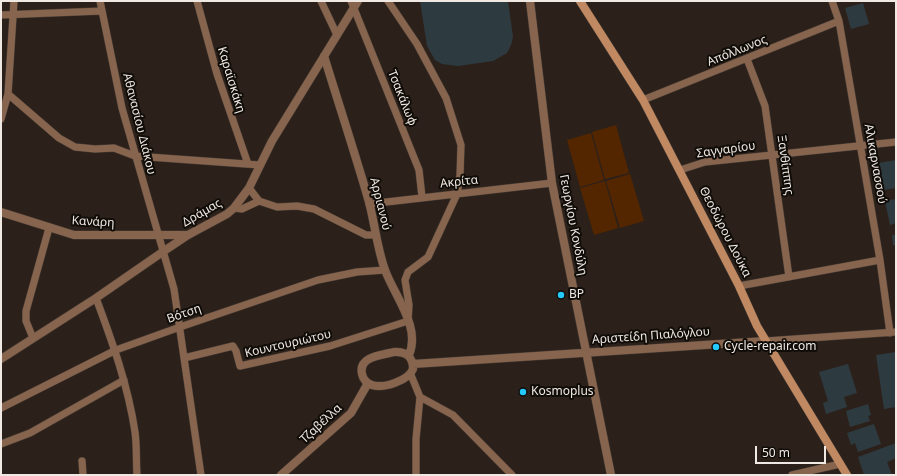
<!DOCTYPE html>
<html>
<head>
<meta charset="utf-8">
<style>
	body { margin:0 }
	#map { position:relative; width:897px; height:476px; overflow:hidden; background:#2c211a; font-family:"Noto Sans",sans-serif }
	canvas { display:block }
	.frame { position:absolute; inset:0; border:2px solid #f0e8e3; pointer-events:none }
	.scale { position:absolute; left:755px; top:446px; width:71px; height:18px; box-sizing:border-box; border:2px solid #f0e8e3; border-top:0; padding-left:5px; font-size:12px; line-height:14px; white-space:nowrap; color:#f0e8e3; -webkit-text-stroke:3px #100c08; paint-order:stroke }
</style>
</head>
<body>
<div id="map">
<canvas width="897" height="476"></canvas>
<div class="frame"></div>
<div class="scale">50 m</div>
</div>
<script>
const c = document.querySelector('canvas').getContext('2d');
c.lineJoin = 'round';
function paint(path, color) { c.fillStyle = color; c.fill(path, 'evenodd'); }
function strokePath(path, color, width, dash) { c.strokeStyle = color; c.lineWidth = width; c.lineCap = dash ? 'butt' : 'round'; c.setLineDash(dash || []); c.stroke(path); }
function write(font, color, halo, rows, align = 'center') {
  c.font = font + ' "Noto Sans",sans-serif'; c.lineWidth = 4; c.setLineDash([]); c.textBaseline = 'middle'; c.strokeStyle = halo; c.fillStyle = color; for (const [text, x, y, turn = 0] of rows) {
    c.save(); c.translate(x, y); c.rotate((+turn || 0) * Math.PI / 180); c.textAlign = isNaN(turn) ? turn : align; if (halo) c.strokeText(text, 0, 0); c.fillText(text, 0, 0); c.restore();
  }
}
const green = new Path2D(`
	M616,125L629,173L605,179L592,132Z
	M591,133L604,180L580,187L567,140Z
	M630,174L644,221L620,228L606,181Z
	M605,181L618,228L594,235L580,188Z`);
const building = new Path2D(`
	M420,1H508L513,37L511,45L507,53L493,61L458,66L442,64L435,60L427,46Z
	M863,3L869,24L851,29L845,8Z
	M896,160V188L878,191L873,164Z
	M896,199V223L890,225L885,201Z
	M892,235H896V245H893Z
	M896,352V407L884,409L876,355Z
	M848,364L857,393L844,397L847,407L826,414L823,403L828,401L819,372Z
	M868,404L871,415L868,416L870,421L850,427L846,411Z
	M874,424L881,444L858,452L855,443L851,445L847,433Z
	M896,443V458L887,462L892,475H864L858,457Z`);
const minor = new Path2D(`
	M100,1L122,108L174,289L201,475
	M197,1L217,74L248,164
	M321,1L337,35
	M351,1L419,170L422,197
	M832,1L839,21L880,260L890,333
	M1,15L102,11
	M747,59L765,106L789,277
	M8,94L59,138L75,147L95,149L114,148L135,156L260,165
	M643,100L839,21
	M1,119L8,94L14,1
	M680,170L705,162L896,142
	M249,188L259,201L277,207L297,206L314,209L366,235H375
	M369,204L552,183
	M234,208L242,209L259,201
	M739,286L880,260
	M96,298C112,341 128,385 135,432C137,446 136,461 137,475
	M33,338L26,321V311L49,228
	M766,341L896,332
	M184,358L233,346L236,351L240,366L330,346L408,321L409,305L405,280L408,272L428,257L457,194L460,175L461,145L446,98L417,44L388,1
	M411,375L420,397L416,439V475
	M420,397L453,415L512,475
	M1,408L116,350L180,327L318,280L357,272L385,270
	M1,444L30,433L124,380
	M82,461L83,475
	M792,475L840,464`);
const tertiary = new Path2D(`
	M530,1L552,183L611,475
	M324,56C339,105 355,153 369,202C375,225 377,248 385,270C395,297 421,327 409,355
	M1,212L74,235H188
	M394,352C406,351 413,357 413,369C409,380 384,389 372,385C367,384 363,379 362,374C358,356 383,355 394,352Z
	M1,359L96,298L164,251L188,235L227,214L234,208L249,188L272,141L358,1
	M413,364L766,341
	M281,475L351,413L368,383`);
const secondary = new Path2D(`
	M580,1L643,100L739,286L757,326L847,475`);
const markers = [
	[561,295,4,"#24c9fe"],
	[716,347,4,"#24c9fe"],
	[523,392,4,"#24c9fe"]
];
const streetNames = [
	["Απόλλωνος",737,51,-22],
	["Καραϊσκάκη",231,80,73],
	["Τσακάλωφ",402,98,68],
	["Αθανασίου Διάκου",139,124,76],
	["Σαγγαρίου",726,150,-8],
	["Αλικαρνασσού",875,164,80],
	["Ξανθίππης",785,165,82],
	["Ακρίτα",459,182,-6],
	["Αρριανού",380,204,76],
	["Δράμας",202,213,-30],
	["Κανάρη",93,222,3],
	["Γεωργίου Κονδύλη",573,225,79],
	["Θεοδώρου Δούκα",725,232,63],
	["Βότση",184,314,-19],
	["Αριστείδη Πιαλόγλου",651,336,-4],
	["Κουντουριώτου",288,344,-13],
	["Τζαβέλλα",321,424,-43]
];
const poiNames = [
	["BP",569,295],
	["Cycle-repair.com",724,347],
	["Kosmoplus",531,392]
];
paint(green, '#532600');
paint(building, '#2d3b41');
strokePath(minor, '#473d36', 8);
strokePath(tertiary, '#473d36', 9);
strokePath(secondary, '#473d36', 9);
strokePath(minor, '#87644d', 7);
strokePath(tertiary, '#87644d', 8);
strokePath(secondary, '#c08962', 8);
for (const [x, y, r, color] of markers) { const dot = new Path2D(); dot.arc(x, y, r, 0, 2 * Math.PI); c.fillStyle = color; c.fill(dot); strokePath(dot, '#100c08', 1.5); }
write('12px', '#f0e8e3', '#100c08', streetNames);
write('12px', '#f0e8e3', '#100c08', poiNames, 'left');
</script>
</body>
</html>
